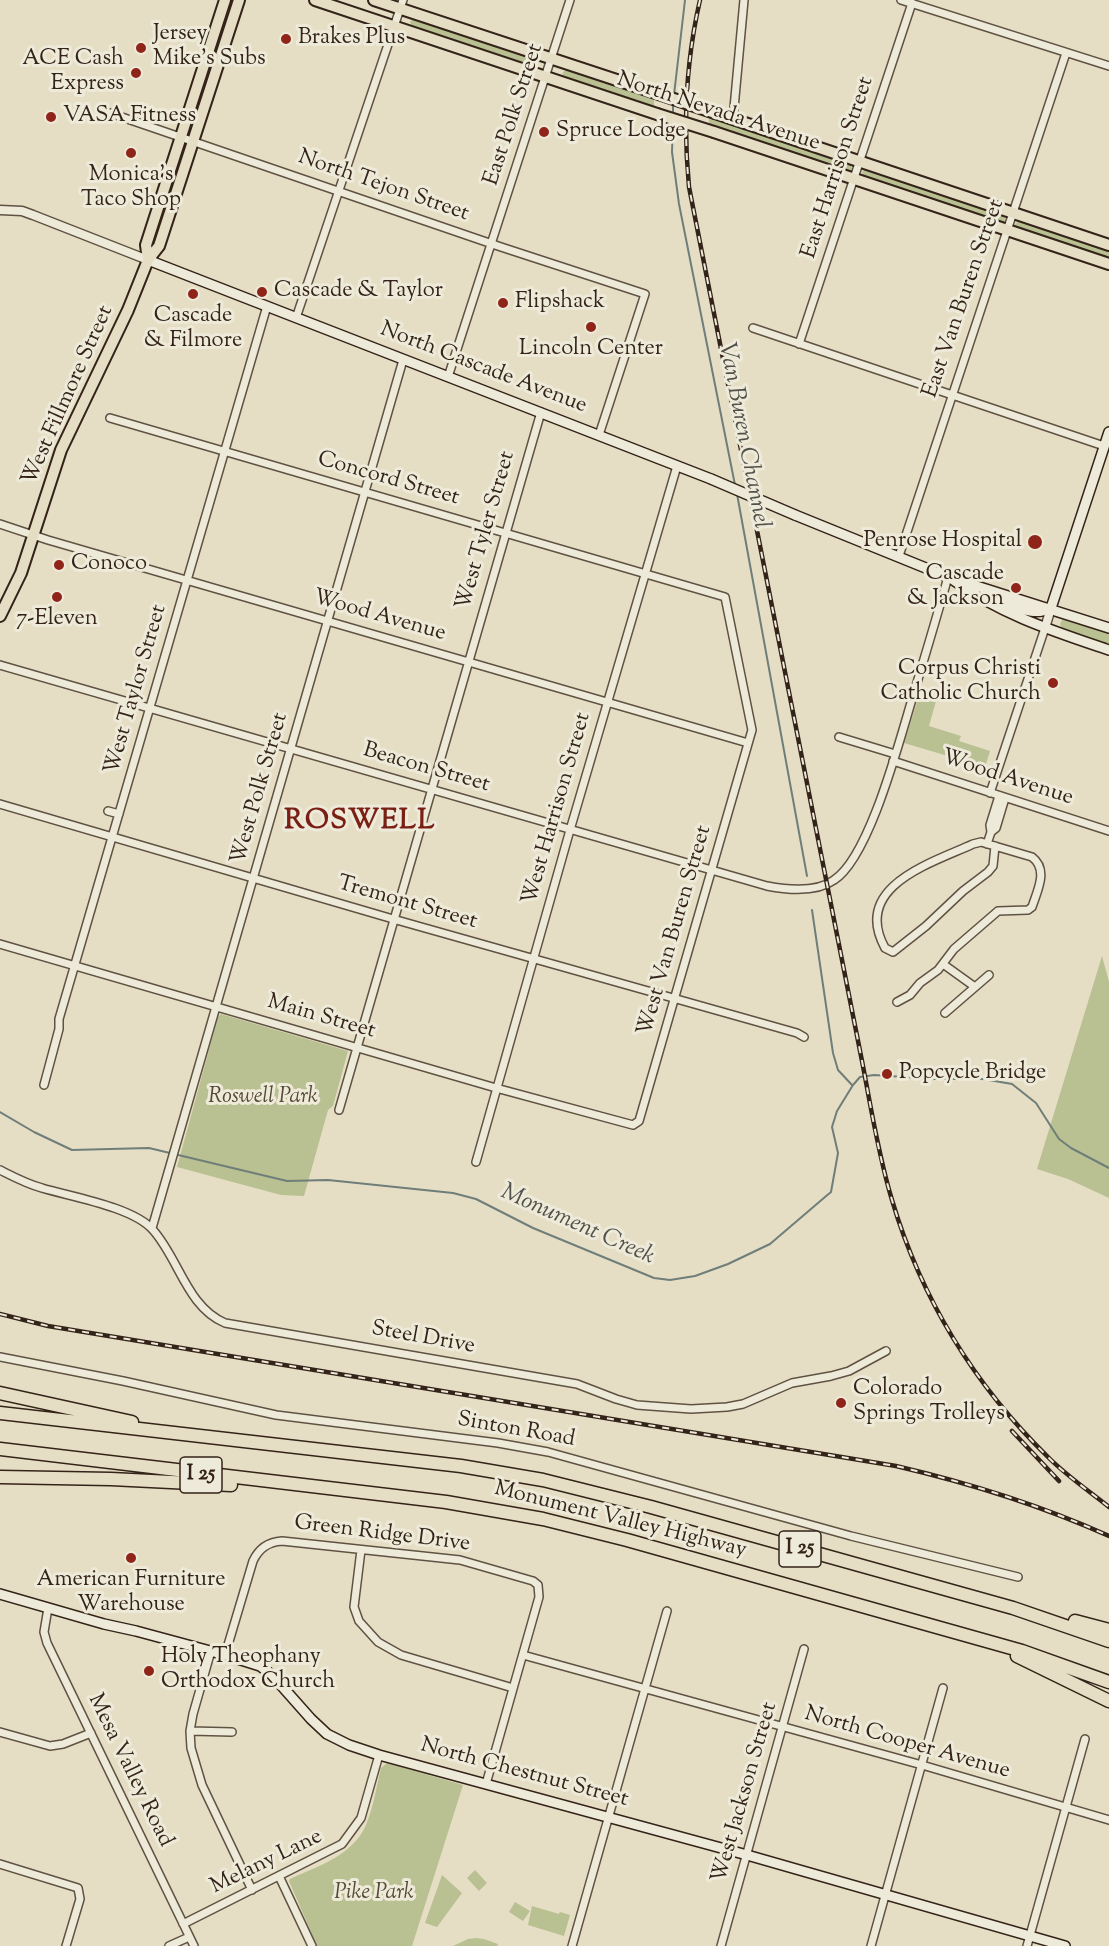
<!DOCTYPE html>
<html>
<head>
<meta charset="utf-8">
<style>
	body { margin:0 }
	canvas { display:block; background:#e5dec4 }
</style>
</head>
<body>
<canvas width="1109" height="1946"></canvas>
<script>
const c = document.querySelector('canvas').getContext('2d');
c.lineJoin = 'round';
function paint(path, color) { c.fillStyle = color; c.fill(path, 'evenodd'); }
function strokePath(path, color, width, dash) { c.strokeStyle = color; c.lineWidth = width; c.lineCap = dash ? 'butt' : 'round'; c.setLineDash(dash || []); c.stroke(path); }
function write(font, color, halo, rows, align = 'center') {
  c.font = font + ' "Sorts Mill Goudy",serif'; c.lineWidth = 6; c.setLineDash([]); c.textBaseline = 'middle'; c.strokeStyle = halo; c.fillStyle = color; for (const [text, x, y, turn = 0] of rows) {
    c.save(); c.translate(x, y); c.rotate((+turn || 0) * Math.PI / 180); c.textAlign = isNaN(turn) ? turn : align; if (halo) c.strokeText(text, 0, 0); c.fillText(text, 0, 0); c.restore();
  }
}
const green = new Path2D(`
	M414,18L529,56L535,59V63L531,67L413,28L410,22Z
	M566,69L654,97V108L566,78L562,74Z
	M709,116L850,163L852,169L849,172L709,127Z
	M868,168L1004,214L1005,221L1000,224L864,179L862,172Z
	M1021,219L1109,248V257L1086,253L1016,228L1015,224Z
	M1063,618L1109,632V646L1072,634L1061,627L1060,624Z
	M919,696L936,701L929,726L961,736L959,741L990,751L985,767L904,743Z
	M1102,956L1109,982V1198L1068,1179L1037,1169Z
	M221,1014L348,1051L333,1106L328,1110L304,1196L281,1195L177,1167L218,1017Z
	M387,1763L463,1785L412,1946H317L289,1881L290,1879C316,1867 348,1857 363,1831C373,1812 376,1788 381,1768Z
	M475,1870L487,1883L479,1891L467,1878Z
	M442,1875L462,1893L437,1927L425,1923Z
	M515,1902L530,1911L523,1921L509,1912Z
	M532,1906L559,1914L560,1912L570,1915L564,1936L528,1925Z
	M476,1938L484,1939L498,1944L497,1946H453L468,1939Z`);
const stream = new Path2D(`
	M674,95L685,0
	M673,116V104
	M673,122L672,152L679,204L735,485
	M737,494L807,876
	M812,910L833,1053L838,1070L852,1085
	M0,1112L34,1132L72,1150L149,1148L287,1181L328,1180L453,1193L476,1199L533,1228L654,1278L670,1280L695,1276L728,1264L770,1244L825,1197L831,1192L838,1153L832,1127L837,1111L853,1085L860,1077L874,1075L935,1079H983L1012,1084L1036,1103L1059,1139L1071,1148L1109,1168`);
const minor = new Path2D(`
	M901,0L1109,66
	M110,113L501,247L645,294L599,435
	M733,119L744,0
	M296,318L403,0
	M753,328L1104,446
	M799,344L912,3
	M448,377L570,0
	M0,524L48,540L748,743
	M899,556L1066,53
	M0,665L767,886C788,890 816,893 834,880C870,857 900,738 913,696C925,656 937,616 948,577
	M839,737L895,754
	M893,761L1109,831
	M990,793L1045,628
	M0,804L393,919L797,1033L804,1037
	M108,811L119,814
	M991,832L996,828L1005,798
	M987,844L991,832L990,825L999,796
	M0,944L496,1088L633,1125L639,1121L752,730L725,597L110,418
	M943,964L975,987
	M897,1002L910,995L920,983L938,970L954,949L998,911L1028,910L1032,907C1037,891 1049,870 1032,857L981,842L973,844C932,863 851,886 885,948L893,952L926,926L963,891L988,872L993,866L995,846
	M945,1013L989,975
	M44,1085L59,1029V1019L267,306
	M339,1110L541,412
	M476,1162L570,830L677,466
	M0,1170C14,1177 27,1184 42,1188C72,1197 133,1207 153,1230C179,1259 187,1307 225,1323L577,1384L616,1399L637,1405L691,1409L727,1407L743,1404L792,1383L831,1376L849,1371L886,1351
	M152,1228L403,360
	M0,1357L123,1381L276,1415L498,1443L548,1452L851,1536L1018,1577
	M361,1550L354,1607L359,1621L378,1642L401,1655L513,1688
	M48,1608L44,1632L47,1643L194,1946
	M211,1651L193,1714L190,1731L191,1748L202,1785L252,1890
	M225,1655L253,1561C259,1548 268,1542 282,1541L460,1560L533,1581L538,1585L539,1597L486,1784
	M523,1655L922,1765L1109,1820
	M190,1731L232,1732
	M0,1732L50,1746L63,1744L91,1733
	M0,1864L78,1888L80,1899L66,1946
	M279,1876L312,1946
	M183,1924L342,1844L361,1818L379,1755
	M169,1946L189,1937
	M572,1946L667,1611
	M721,1946L804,1649
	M871,1946L943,1688
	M1027,1946L1085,1739`);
const tertiary = new Path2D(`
	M0,210L22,211L33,215L148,260
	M1045,628L1051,608`);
const secondary = new Path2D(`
	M148,260L711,479
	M795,515L948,577L1109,628
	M953,580C999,614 1056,632 1109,650
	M1005,604C1021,609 1036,616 1051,608
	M1051,608L1109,432
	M0,1594L104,1624L136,1631L225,1655L260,1666L272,1675L311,1719L327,1734L349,1745L379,1755L747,1855L1065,1946`);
const primary = new Path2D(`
	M315,0L657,114
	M374,0L656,93
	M715,113L1109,245
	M714,132L1109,264
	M148,260L146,245L225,0
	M0,616L21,573L61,450L128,310L148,260L159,246L239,0`);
const motorway = new Path2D(`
	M0,1393L132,1422
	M0,1413L461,1466L543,1480L651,1507L1013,1608L1109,1641
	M0,1449L446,1502L543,1519L627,1540L1022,1651L1109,1682
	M0,1477L111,1479L231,1485
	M1075,1621L1109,1630
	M1017,1656L1109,1701`);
const rail = new Path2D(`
	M700,0C686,61 683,125 689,187L862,1061C871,1107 878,1154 892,1200C921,1298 975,1386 1049,1458C1067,1476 1089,1491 1109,1507
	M0,1314L48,1326L896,1466C969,1483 1040,1505 1109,1536
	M1012,1431L1059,1481`);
const secondaryBridge = new Path2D(`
	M711,479L795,515`);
const primaryBridge = new Path2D(`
	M656,93L715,113
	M657,114L714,132`);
const markers = [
	[286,39,6,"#8f2418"],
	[141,48,6,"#8f2418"],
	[136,73,6,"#8f2418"],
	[51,117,6,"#8f2418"],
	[544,132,6,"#8f2418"],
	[131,153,6,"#8f2418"],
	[262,292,6,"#8f2418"],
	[193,294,6,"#8f2418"],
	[503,303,6,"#8f2418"],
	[591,327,6,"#8f2418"],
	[1035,542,8,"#8f2418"],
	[59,565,6,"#8f2418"],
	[1016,588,6,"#8f2418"],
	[57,597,6,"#8f2418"],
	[1053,683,6,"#8f2418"],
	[887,1074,6,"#8f2418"],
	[841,1403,6,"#8f2418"],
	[131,1558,6,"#8f2418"],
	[149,1671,6,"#8f2418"]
];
const shields = [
	[201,1475,42],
	[800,1549,42]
];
const shieldNames = [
	["I 25",201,1475],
	["I 25",800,1549]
];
const poiNames = [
	["Jersey",153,35],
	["Mike's Subs",153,60],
	["Brakes Plus",298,39],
	["ACE Cash",124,60,"right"],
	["Express",124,85,"right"],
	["VASA Fitness",63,117],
	["Spruce Lodge",556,132],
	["Monica's",131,176,"center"],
	["Taco Shop",131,201,"center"],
	["Cascade & Taylor",274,292],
	["Flipshack",515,303],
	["Cascade",193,317,"center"],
	["& Filmore",193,342,"center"],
	["Lincoln Center",591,350,"center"],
	["Penrose Hospital",1022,542,"right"],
	["Conoco",71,565],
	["Cascade",1004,575,"right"],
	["& Jackson",1004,600,"right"],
	["7-Eleven",57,620,"center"],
	["Corpus Christi",1041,670,"right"],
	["Catholic Church",1041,695,"right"],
	["Popcycle Bridge",899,1074],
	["Colorado",853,1390],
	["Springs Trolleys",853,1415],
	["American Furniture",131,1581,"center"],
	["Warehouse",131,1606,"center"],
	["Holy Theophany",161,1658],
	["Orthodox Church",161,1683]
];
const streetNames = [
	["North Nevada Avenue",718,113,18],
	["East Polk Street",515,115,-72],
	["East Harrison Street",839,168,-72],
	["North Tejon Street",383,187,19],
	["East Van Buren Street",965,299,-71],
	["North Cascade Avenue",483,369,21],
	["West Fillmore Street",69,396,-66],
	["Concord Street",388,480,16],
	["West Tyler Street",487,531,-74],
	["Wood Avenue",379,617,16],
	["West Taylor Street",137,690,-74],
	["Beacon Street",426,769,16],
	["Wood Avenue",1007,779,18],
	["West Polk Street",261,789,-74],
	["West Harrison Street",558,809,-74],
	["Tremont Street",407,904,16],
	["West Van Buren Street",676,931,-74],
	["Main Street",321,1018,16],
	["Steel Drive",423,1339,10],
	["Sinton Road",516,1431,10],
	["Monument Valley Highway",620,1521,14],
	["Green Ridge Drive",382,1535,7],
	["North Cooper Avenue",907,1744,16],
	["Mesa Valley Road",129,1771,64],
	["North Chestnut Street",524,1774,15],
	["West Jackson Street",746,1793,-74],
	["Melany Lane",267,1863,-26]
];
const parkNames = [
	["Roswell Park",263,1098],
	["Pike Park",374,1894]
];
const waterNames = [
	["Van Buren Channel",742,436,79],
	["Monument Creek",577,1226,24]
];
const districtNames = [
	["ROSWELL",360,823]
];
paint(green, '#b9c091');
strokePath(stream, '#707e7a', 2);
strokePath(minor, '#605243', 10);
strokePath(tertiary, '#605243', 11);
strokePath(secondary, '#342318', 12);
strokePath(primary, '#342318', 14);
strokePath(motorway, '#342318', 15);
strokePath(minor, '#eeead9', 7);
strokePath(tertiary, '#eeead9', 8);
strokePath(secondary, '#eeead9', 9);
strokePath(primary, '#e5dec4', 10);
strokePath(motorway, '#e5dec4', 12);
strokePath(rail, '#342318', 4.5);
strokePath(rail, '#eeead9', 2, [7]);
strokePath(secondaryBridge, '#342318', 12, []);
strokePath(primaryBridge, '#342318', 14, []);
strokePath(secondaryBridge, '#eeead9', 9);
strokePath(primaryBridge, '#e5dec4', 10);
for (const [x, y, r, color] of markers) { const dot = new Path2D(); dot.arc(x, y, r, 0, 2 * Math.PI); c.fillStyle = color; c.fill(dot); strokePath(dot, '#eeead9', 2); }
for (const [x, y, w] of shields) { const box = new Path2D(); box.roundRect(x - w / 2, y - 18, w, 36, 4.5); c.fillStyle = '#eeead9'; c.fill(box); strokePath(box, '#342318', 1.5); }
write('bold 21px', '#342318', null, shieldNames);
write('22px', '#342318', '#eeead9', poiNames, 'left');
write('22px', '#342318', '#eeead9', streetNames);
write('italic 22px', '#554a36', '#eeead9', parkNames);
write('italic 24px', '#525149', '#eeead9', waterNames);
c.letterSpacing = '1.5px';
write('bold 28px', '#7a1f14', '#eeead9', districtNames);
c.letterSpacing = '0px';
</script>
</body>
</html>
